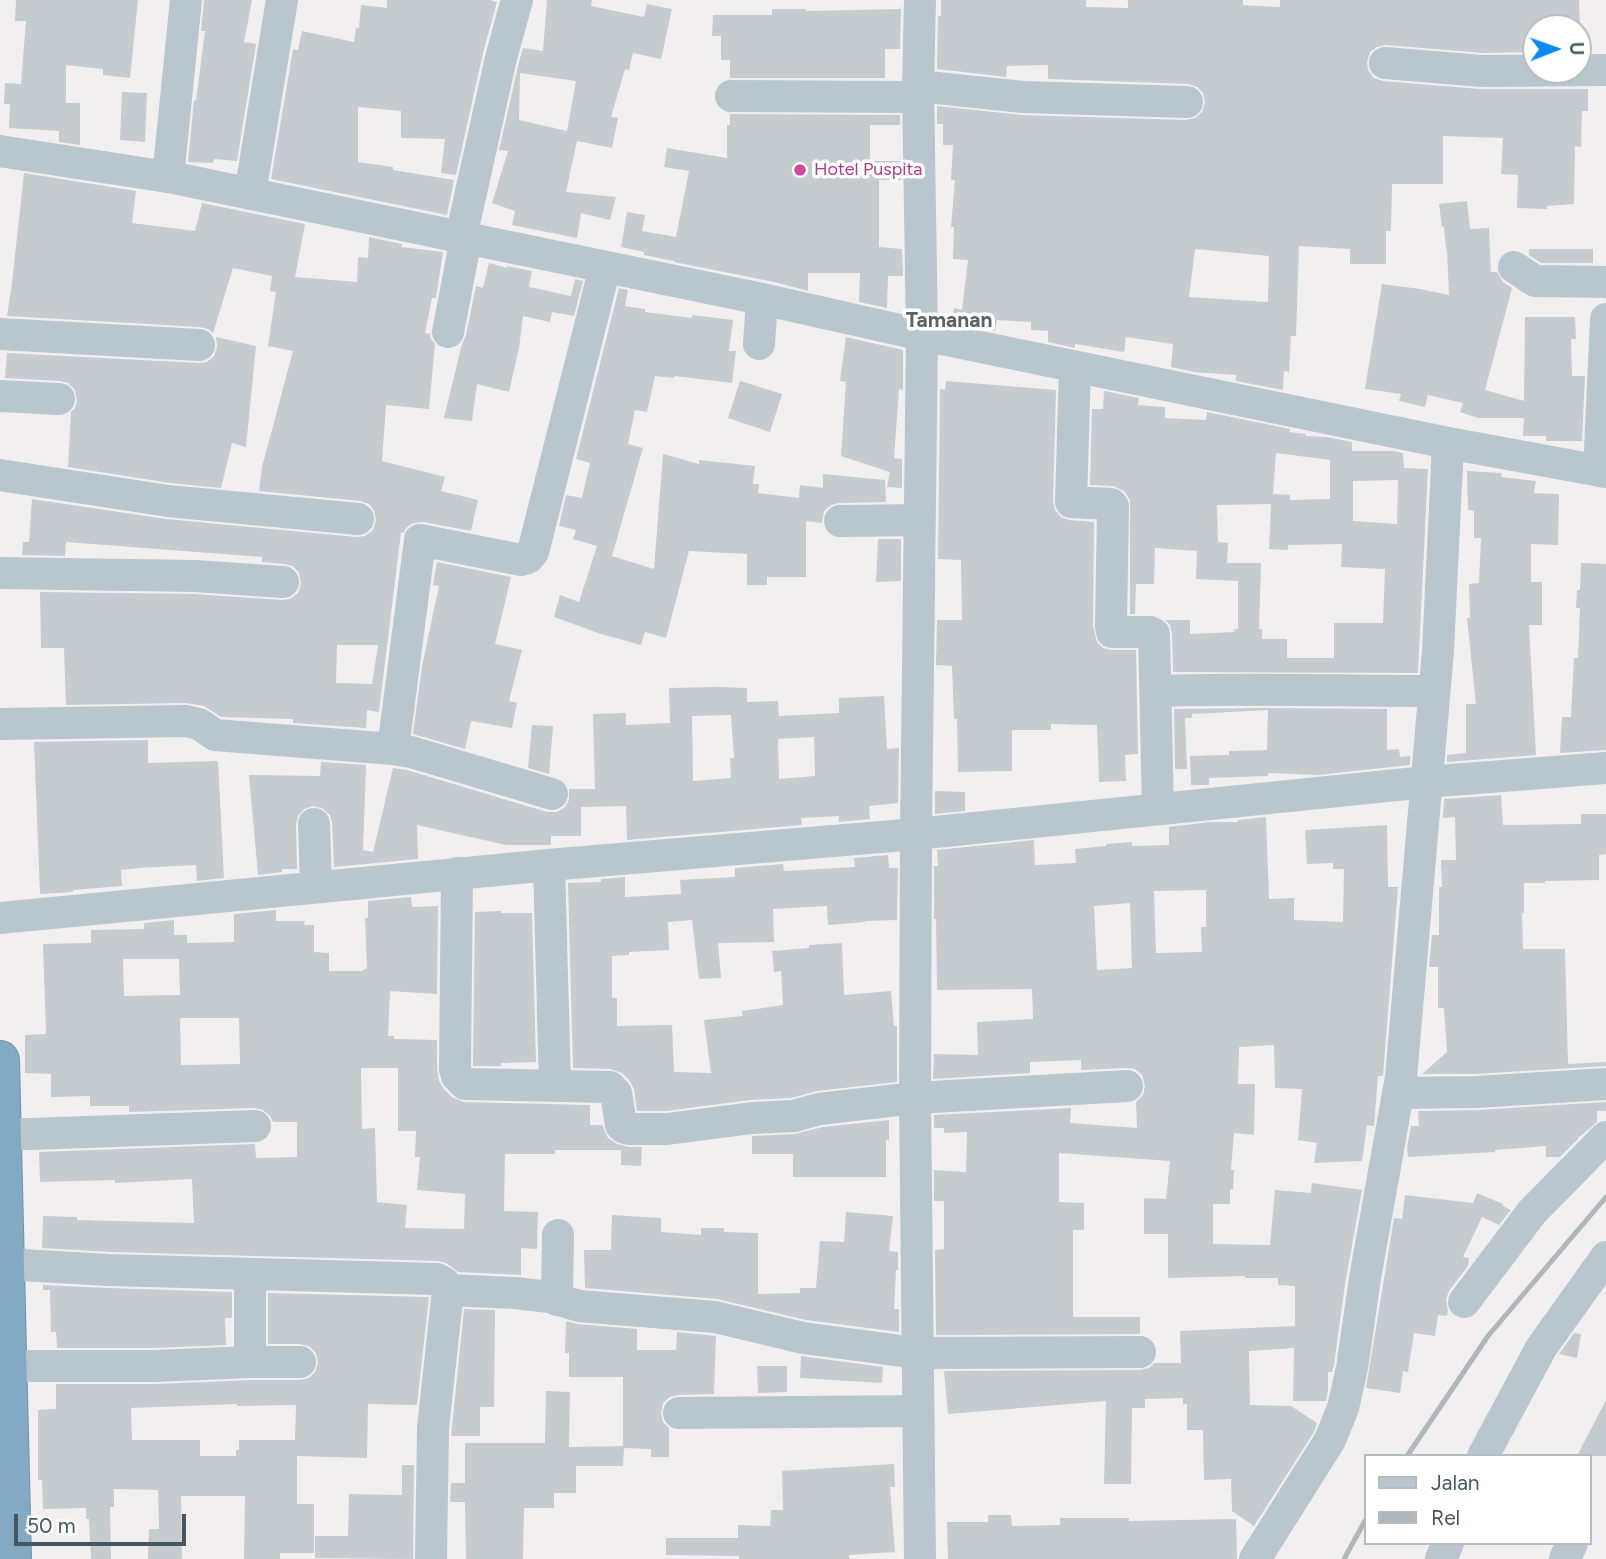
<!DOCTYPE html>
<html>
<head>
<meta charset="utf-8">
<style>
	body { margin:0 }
	#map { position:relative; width:1606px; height:1559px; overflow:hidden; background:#f2eff0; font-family:Figtree,sans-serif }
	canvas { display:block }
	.legend { position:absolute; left:1364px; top:1454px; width:228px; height:91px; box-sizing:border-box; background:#fff; border:2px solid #b5bbbf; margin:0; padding:9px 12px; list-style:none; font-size:21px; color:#46565f }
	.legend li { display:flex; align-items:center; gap:14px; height:35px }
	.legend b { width:35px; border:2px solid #b5bbbf }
	.north { position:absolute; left:1522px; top:14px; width:70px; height:70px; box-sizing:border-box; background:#fff; border:2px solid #b5bbbf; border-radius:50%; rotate:89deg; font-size:19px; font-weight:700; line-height:28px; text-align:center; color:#46565f }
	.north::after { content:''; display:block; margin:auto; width:24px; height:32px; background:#098bf3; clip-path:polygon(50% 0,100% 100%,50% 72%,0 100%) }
	.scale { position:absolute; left:14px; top:1514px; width:172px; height:32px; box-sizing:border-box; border:4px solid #46565f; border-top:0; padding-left:9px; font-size:21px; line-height:24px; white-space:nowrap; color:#46565f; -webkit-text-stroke:5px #fff; paint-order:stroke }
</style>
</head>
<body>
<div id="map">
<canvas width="1606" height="1559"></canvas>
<ul class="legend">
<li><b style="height:9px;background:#bac6ce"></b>Jalan</li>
<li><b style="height:9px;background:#b1b6bb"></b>Rel</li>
</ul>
<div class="north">U</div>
<div class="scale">50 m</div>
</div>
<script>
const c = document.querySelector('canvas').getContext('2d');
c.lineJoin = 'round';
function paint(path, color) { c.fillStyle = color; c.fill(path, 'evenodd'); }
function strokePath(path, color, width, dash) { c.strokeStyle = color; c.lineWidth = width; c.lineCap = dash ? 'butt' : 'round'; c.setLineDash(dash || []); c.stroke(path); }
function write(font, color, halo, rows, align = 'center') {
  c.font = font + ' Figtree,sans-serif'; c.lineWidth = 7; c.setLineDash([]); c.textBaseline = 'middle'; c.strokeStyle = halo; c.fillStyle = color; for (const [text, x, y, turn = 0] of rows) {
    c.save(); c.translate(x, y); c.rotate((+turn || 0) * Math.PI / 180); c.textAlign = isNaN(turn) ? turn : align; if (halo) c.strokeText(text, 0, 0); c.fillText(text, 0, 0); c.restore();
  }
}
const building = new Path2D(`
	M16,0H138L130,78L103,75V69L66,65V103H80V145L59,142V131L9,128L10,104H4L5,83L21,84L26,21H15Z
	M204,0H252L244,42L256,44L237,161L214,159L213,163L188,162L194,100L196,101L205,31H201Z
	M387,0H490L497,2L483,53L456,175L441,173L445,139L401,138V111L358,107V162L393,167V170L454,180L447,215L271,179L293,49L298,50L302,31L354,42L356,28H359L361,5L387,8Z
	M547,0H592L591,6L644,17L647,4L672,9L661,59L633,53L629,70L625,69L611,117L618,118L612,148L577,141L566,192L616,197L610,220L581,213L577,238L512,225L515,211L492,203L508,151L499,150L519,62L523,48L543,51ZM520,73L576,81L567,131L519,120Z
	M941,0H1086V7L1128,8V0H1243V5L1280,7V0H1579L1580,28H1536V52L1483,53L1386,45L1377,47L1370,52L1367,62L1368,70L1374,78L1383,81L1480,89H1588V111H1582L1581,147L1575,146L1574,204L1547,206V209L1517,208L1518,175L1501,174L1503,138L1443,136V184H1392L1391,231H1386V264H1350V249L1299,246L1296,336H1291L1289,372L1284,371L1283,390L1236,381V375L1194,372L1171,367L1173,344L1126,337L1124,352L1075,344V348L1048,342V331L1031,330V322L997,320L995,331L951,322L954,308L962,310L968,260L953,259L954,227H951L955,180H951L953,145H943V124H937V106L1022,115L1186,120L1195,118L1202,112L1205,102L1203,93L1197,87L1188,84L1048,79V65L1007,66L1006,77L937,69L938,16H941ZM1195,249L1269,256L1268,302L1189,297Z
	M772,9H806V11L901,9L900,49H885V78H730V60H721V36H712L713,15H772Z
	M122,92L147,93L145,142L120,140Z
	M730,114L900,115V125H870V161H901V180H879V247L902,249L903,276H888L887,308L859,302L860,273H808V291L774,282L674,262V261L644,255V252L621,247L627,212L645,215L642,231L676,237L689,171L664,167L667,148L727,158V125H730Z
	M24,173L136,191L132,223L195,231L202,203L305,224L295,277L357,282L358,257L368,258L369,237L402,244L401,247L443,252L436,298H432L425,333L430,334L431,339L435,344L429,409L386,405L382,461L445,477L441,491L478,500L471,531L423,522L413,523L406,528L404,533L401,532L379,712L367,710L366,728L293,723V719L221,717L204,706L186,703L66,705L64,648H41L40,592L194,594L282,600L290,599L298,593L301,583L299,573L293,566L284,564L262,562V557L66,542L65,556L22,555L23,542H29L32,499L166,519L356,537L365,536L373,530L376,520L374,511L369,504L360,501L259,491L262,467L293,351L268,346L276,292L270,291L272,276L233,268L213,333L208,329L200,327L7,316L12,283ZM337,645H378L372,684L336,683Z
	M1467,201L1470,229L1489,228L1491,272H1497L1503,282L1512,288L1485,390L1524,401L1525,317H1575L1576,339H1571L1572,376H1585L1582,441H1546V436H1523L1524,418H1478L1460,412L1463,403L1428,395L1425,407L1399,401L1401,394L1365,389L1382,284L1420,289L1449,295L1447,249H1446L1444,226L1442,227L1439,204Z
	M1529,249H1593V263H1541L1529,255Z
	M489,263L507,268V266L532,271L529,287L571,296L575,279L583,281L574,316L552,312L550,322L523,316L519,348L509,392L477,384L472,421L444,418L462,344L466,335L476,286L483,288Z
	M619,288L628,290L625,306L645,309V312L692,318V315L733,320L729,351H736L732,383L674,376V378L655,376L647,412L635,410L628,444L643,448L612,556L654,569L663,454L699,464V460L755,466L753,484H759L758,493L799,498L800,485L823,488V474L885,480L886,502L839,503L831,505L824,511L822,523L806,521V577H767V585H747V554L689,551L666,638L645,632L641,645L601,634L554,617L560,595L579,602L597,546L573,539L576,530L559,526L566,495L582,498L590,463L576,459Z
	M216,337L256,346L246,447L232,443L221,488L170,483L68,467L71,412L75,408L77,401L75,390L68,383L60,381L5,378L7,353L198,363L207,362L214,356L217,347Z
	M846,337L903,350V390L899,389L894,458L902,459V488L887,487L890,472L841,456L846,382L840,381Z
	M740,381L782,394L770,432L728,418Z
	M946,381L1056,390L1053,501L1055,510L1061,517L1069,520L1094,522L1093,626L1097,642L1103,648L1111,650H1136L1138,754L1125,755L1126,781L1099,782L1097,725L1051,724V730H1012V771L958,772L957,719H954L952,666L936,665L937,620H962L961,560L938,559L940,389L945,390Z
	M1104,391L1139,398L1138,405L1165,407V418L1206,420L1207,412L1290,429L1289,432L1306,434L1305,436L1326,437L1352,442V451H1394L1403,453L1404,468L1428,469L1418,673L1173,672L1172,634L1170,625L1165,620H1190V634L1235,632L1234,629H1238V581L1196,579L1197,551L1155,548L1154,584H1136L1135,614H1130V500L1124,491L1113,486L1090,485L1092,409H1103ZM1276,453L1330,460V499L1290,500V495L1273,494ZM1398,480L1397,524L1353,521V481ZM1271,504L1269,549L1288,550V545L1342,544L1341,567L1385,569L1383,623H1334V658H1287V639H1262V629H1259L1261,563H1227L1228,543L1218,542L1217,505Z
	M1467,471L1502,473L1501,477L1536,481L1534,493L1559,494L1558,545L1531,544V582H1542V625H1529L1536,755L1447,762V755L1466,753V704H1476L1467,618H1470L1469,584L1479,583L1481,538H1474V511L1468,510Z
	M878,539H901V581L876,582Z
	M437,562L511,577L495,644L522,650L509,701L517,703L512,728L471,721L465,749L413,734L422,666L439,586L433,585Z
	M1581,563L1606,564V750L1560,753L1562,717H1571L1574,658H1578L1580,608H1576L1577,590H1580Z
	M718,687L747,688V702L778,701L779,716L839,713V698L884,696L887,749L899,748L898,803L869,806L870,819L839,822V816L801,818L802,825L627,840L626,806L581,807V836H551V845H506L417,825L418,859L334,867L332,823L330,815L322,808L313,806L304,809L298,816L296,825L297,869H282V872L258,875L249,775L320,776L321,762L366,765L363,850L373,852L393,768L407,770L547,812H557L565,807L569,800V789H595L593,714L626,713V725L670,723L669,688ZM731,715L734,758H730L731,778L693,781L692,716ZM814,737L815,776L779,779L778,739Z
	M1260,708L1387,709V750L1399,749L1400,757L1410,756V765L1318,775L1268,773V776L1209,778V785H1191L1190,756L1229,755V751L1267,750L1268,710L1192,714V718H1185L1187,769H1175L1174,709Z
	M532,725L553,726L549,774L528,768Z
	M148,740V763L218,761L224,878L197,881L196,865L139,868L121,870L122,886L73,890V892L40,894L34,742Z
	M935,791L965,792V811L935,814Z
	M1501,795L1503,825L1581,824V814H1606V854L1599,855V880L1545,881V883H1524V913H1522L1523,949H1565L1568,1064L1606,1062V1066L1476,1074H1422L1447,1052L1444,1008H1438V967H1429L1432,935H1439V887H1442L1441,860H1456L1455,817L1443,818L1444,799Z
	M1266,817L1269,899L1294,898V920L1343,922L1344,869H1333V863L1307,864L1305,830L1387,825L1388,887H1398L1383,1075L1382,1076H1378L1374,1126L1367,1125L1362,1161L1314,1163L1317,1143L1298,1140L1302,1089L1275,1088L1274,1045L1239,1047L1238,1084H1255L1254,1135L1234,1133L1231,1170H1234L1233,1190L1230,1189V1204H1213V1244L1270,1245L1275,1190L1311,1193L1312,1183L1362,1190L1345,1284L1334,1365L1332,1372H1328V1391L1326,1401H1293L1294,1348L1249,1351L1250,1405L1291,1406L1317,1423L1314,1432L1254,1526L1232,1511L1231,1479L1204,1480L1203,1430H1187V1404H1183V1398L1145,1399V1408H1132L1131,1484H1104L1106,1401L948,1414L944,1371L1140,1370L1149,1368L1154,1363H1181L1180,1331L1295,1326V1286L1278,1285V1278H1245V1276L1168,1278V1234H1144V1198L1166,1199L1170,1161L1059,1153V1202L1084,1203V1230H1073V1317H1140V1334L936,1335L935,1250L944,1249V1201H934V1170L966,1172L967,1132L944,1133V1128H934V1115L1071,1108L1070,1123L1137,1128L1136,1102L1143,1095L1145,1086L1142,1075L1135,1069L1126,1068L1081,1070V1060L1030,1062V1073L933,1079L934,1054L978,1055L977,1022L1033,1019L1032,989L937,990L936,919H934V866H938L937,850L1034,840L1035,865L1076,863L1075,849L1106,846V844L1132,842V846L1169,845V827L1210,822H1238V820ZM1206,890V927H1201L1202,952L1156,953L1154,891ZM1130,903L1132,968L1097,970L1094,906Z
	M888,855L889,868H898L897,920L865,921V922L828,925L827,906L773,909L774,942L718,943L721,978L699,979L692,920L668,922L669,950L629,952V955L612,956V998H617V1026L672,1025L674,1072L711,1073L704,1020L743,1016L742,1011L783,1005L781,971L774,972L772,951L809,948V945L842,943L844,995L891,991L894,1026H897V1082L817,1091L791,1098L750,1100L666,1111H637L634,1089L629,1080L622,1073L610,1069L573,1068L568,883L601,882V879L625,877V897L681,894L680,880L735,877V868L783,864L784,871L855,867L854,858Z
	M411,897L412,907L438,906L437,994L390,991L388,1036H394V1039L437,1040V1069L439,1081L444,1089L452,1097L464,1102L590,1105V1125H602L608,1138L617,1144L629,1147H642L641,1166L621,1165V1150H555V1154H505L504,1211L538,1212L537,1249L521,1248V1275L458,1272L446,1263L438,1261L110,1252L42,1248L43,1216L77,1217V1220L194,1223L192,1179L115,1183V1180L40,1182L39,1152L255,1144L256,1158L297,1157V1122H273L270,1116L263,1110L254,1108L129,1112V1106H90V1096L51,1097V1074L25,1073V1035L46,1034L43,944L91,943V930L144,929V923L174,920V935H187V943L234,942V914L276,910V921H305L304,925H314V952L329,953V971H363L364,969H367L365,918H368V901ZM123,959H179L180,995L124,996ZM180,1018H239L240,1064L181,1065ZM361,1068H398V1131H416L415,1157H420L417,1190L465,1194L464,1229L405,1228L407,1205L377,1202L375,1128L362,1129Z
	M501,911V913H532L536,1062L501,1063V1066H473L475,912Z
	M1606,1102V1111H1597V1122L1581,1136H1579V1138L1560,1157H1546V1146L1495,1150V1152L1408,1157L1407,1147L1411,1126H1419L1418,1111L1478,1110Z
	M889,1120V1140H886V1177H793V1154H752V1136L795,1134L823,1127Z
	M1477,1193L1503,1204V1206L1511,1210L1499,1225L1482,1217L1463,1257L1469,1258L1468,1266L1449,1291L1446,1299L1448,1311L1447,1316L1438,1315L1435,1336L1414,1333L1408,1372L1403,1371L1400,1393L1366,1388L1394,1218L1402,1219L1405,1195L1473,1203Z
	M846,1212L893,1216L889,1251L898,1252V1270H896L894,1309H899V1332L806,1320L717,1299L585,1288L584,1250H611L612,1215L661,1218V1232L701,1235V1228H724V1232L758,1233V1294L800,1293V1288H816L820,1241L844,1242Z
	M43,1285L108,1288L232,1292V1318H225L226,1345L155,1348H57L56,1332H51L50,1290H43Z
	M268,1293L429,1297L417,1405L368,1404L367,1458L297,1456V1504H314V1553H280V1559H244L245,1496H181L182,1559H148L149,1529H159L158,1490L114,1489V1507H110L111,1559H91L89,1519H86V1508L43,1509L42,1480H38V1410L56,1409V1384H156L250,1380H300L309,1378L315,1372L318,1363L316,1353L310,1347L300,1344H268ZM237,1404V1406L296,1405L295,1440H239V1450H236V1456H200V1440H132L131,1408Z
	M464,1309L495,1310L494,1407H480V1436H451Z
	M566,1321L578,1324L637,1329V1350H676L677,1332L716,1336L714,1394L678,1395L670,1397L663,1403L661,1414L663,1422L669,1428V1457H651V1449L624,1448L623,1466H576V1493H554V1508H524L523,1559H466L465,1502H450L451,1483H465V1443H545L546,1391L570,1392L569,1447L623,1446V1377H569V1353H565Z
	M1574,1333L1581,1334L1577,1358L1559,1354Z
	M801,1356L883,1367L882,1383L800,1378Z
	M757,1366H787V1392L758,1393Z
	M1606,1400V1456H1577Z
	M894,1464L895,1487H890L895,1552L849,1555V1559H739V1556L666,1555V1538H738V1525L770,1526L771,1510H783L782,1471Z
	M402,1465H414L413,1559L315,1558V1536H348L349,1494L402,1495Z
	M988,1515H1011L1012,1526L1060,1525V1518H1129V1521L1236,1519L1237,1559H948L947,1522H988Z`);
const minor = new Path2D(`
	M920,0L918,86L922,335L916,834L915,1098L920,1559
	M1385,63L1482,71L1606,70
	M918,86L1023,97L1187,102
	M731,96L918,97
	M0,151L174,178L762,299L922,335L1448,443L1606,472
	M168,177L186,0
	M250,194L282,0
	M461,237L501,58L517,0
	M1514,267L1535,281L1606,282
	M448,332L466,238
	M0,334L199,345
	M759,344L762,299
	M1075,367L1071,502L1111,504L1113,506L1111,626L1112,632H1150L1154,634L1158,809
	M0,396L59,399
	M1599,471L1606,319
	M0,475L168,501L358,519
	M840,521L919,520
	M0,573L195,576L283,582
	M1156,691C1249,688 1341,691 1434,691
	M0,724L186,721L199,724L215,735L393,749L411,752L552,794
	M393,749L420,540L521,560L528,558L533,552L605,267
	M314,824L316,887
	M549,865L555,1086
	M457,873L455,1069L457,1076L465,1084L610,1087L616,1093L621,1125L623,1127L629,1129H667L752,1118L794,1116L819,1109L915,1098L1127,1086
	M0,918L549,865L916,834L1426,782L1606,768
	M1398,1093L1477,1092L1606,1084
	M2,1135L255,1126
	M4,1264L109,1270L437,1279L444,1283L448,1290
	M250,1274V1362H300
	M557,1300L558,1235
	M1464,1302L1532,1212L1606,1137
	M0,1366H155L250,1362
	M679,1413L918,1411
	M1483,1456L1541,1348L1606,1257
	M431,1559L433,1428L448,1290L515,1293L549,1297L579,1306L715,1317L803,1338L917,1353L1140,1352
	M1255,1559L1330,1440L1343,1408L1352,1368L1365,1278L1401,1077L1438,651L1448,443
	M1441,1559L1448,1543
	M1565,1559L1572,1543`);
const highway = new Path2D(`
	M0,1060L12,1559`);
const rail = new Path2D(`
	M1407,1456L1488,1336L1606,1197
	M1344,1559L1366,1519`);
const markers = [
	[800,170,7,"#d1479c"]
];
const hotelNames = [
	["Hotel Puspita",814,170]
];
const quarterNames = [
	["Tamanan",949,321]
];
paint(building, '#c6cbd0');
strokePath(highway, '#6e94af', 40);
strokePath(minor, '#bac6ce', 32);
strokePath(highway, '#83a9c3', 38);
strokePath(rail, '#b1b6bb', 5);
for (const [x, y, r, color] of markers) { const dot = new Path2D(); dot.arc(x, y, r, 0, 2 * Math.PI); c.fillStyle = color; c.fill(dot); strokePath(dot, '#fff', 2.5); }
write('18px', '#b23c85', '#fff', hotelNames, 'left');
write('bold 21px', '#5b6165', '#fff', quarterNames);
</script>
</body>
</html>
